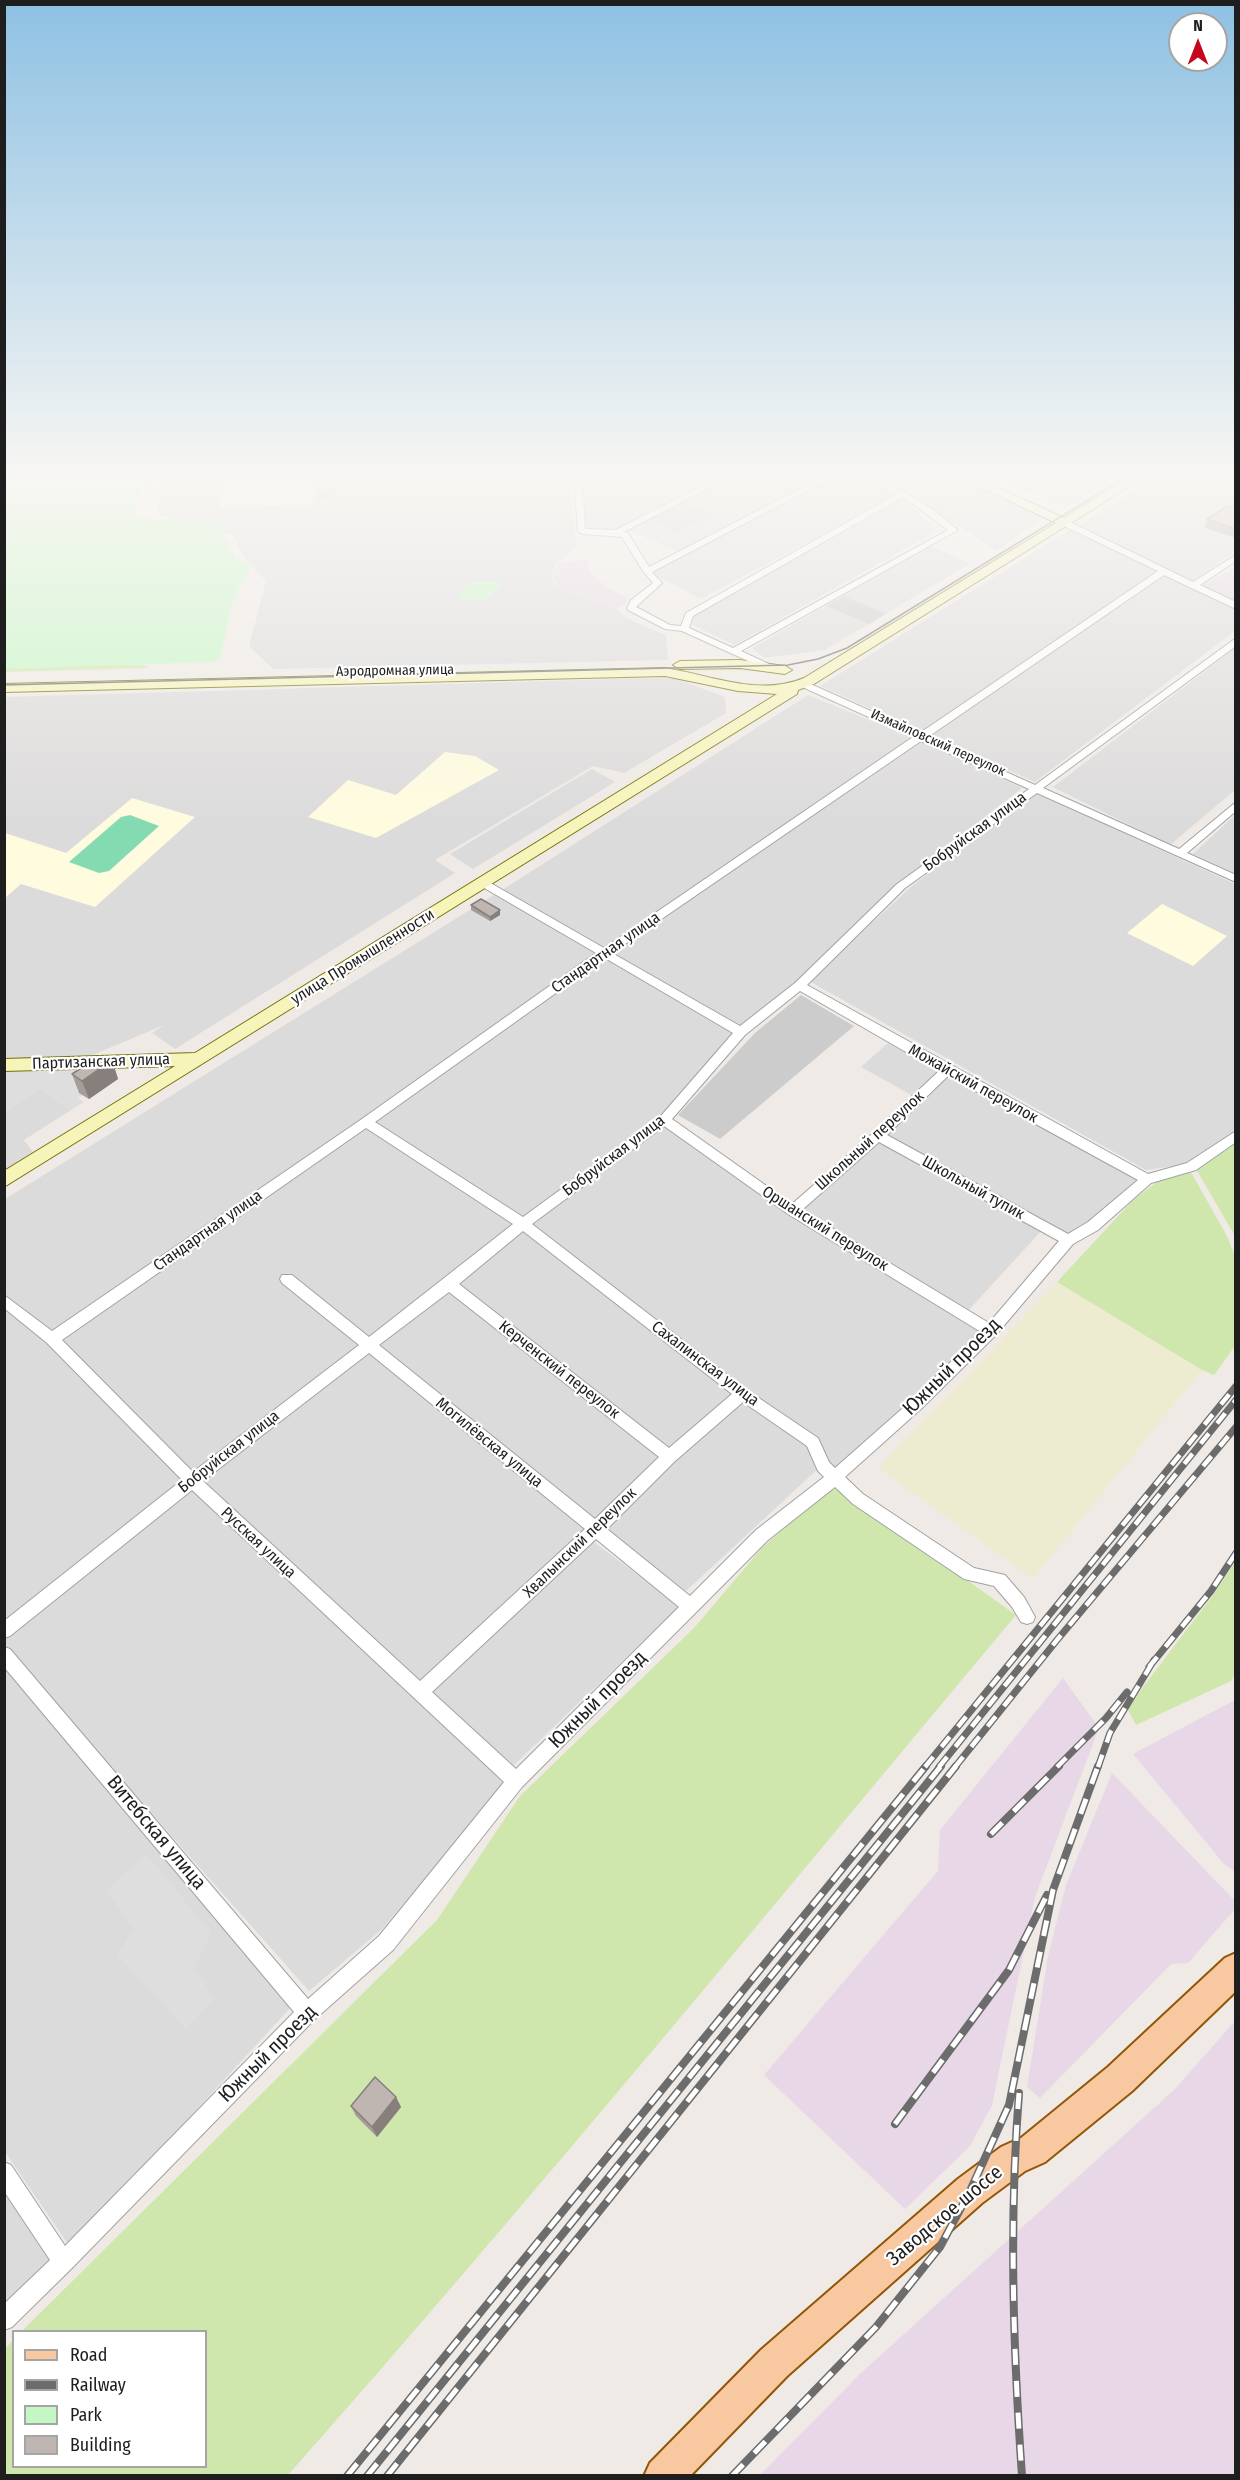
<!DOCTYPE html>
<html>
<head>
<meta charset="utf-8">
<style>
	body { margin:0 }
	#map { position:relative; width:1240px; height:2480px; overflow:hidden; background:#efeae5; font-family:"Fira Sans Condensed",sans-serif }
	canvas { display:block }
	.frame { position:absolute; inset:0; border:6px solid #1e1e1e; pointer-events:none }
	.legend { position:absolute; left:12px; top:2330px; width:195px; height:138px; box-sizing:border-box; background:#fff; border:2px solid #a5a5a5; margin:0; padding:8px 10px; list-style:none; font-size:18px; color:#1e1e1e }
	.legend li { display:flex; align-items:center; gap:12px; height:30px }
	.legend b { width:30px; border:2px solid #a5a5a5 }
	.north { position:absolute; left:1168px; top:12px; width:60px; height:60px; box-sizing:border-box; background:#fff; border:2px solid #a5a5a5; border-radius:50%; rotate:0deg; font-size:16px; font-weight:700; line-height:24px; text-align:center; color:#1e1e1e }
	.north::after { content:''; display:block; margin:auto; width:21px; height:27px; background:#c5071b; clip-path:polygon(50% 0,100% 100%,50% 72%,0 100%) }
</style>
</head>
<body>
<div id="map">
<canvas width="1240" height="2480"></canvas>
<div class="frame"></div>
<ul class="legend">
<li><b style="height:8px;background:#f8c9a0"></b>Road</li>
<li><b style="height:8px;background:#6c6c6c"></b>Railway</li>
<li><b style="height:16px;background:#c4f7c3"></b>Park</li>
<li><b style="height:16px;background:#bfb6b1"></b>Building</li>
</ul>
<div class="north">N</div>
</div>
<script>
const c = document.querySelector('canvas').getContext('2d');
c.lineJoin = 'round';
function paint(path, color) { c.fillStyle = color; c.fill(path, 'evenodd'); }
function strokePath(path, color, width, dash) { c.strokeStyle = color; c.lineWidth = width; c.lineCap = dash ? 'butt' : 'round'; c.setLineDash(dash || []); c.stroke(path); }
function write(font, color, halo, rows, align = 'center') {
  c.font = font + ' "Fira Sans Condensed",sans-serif'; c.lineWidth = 4.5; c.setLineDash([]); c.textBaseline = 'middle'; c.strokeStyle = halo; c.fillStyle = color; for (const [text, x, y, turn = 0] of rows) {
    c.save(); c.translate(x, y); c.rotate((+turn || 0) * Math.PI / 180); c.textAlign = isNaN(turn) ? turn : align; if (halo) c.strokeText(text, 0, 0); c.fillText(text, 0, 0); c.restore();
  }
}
const residential = new Path2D(`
	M166,476H567L577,547L555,565L551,576L556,586L618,610L626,618L666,635L668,660L273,669L249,646L266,581L244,558L233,535L157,514Z
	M582,476H722L649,511L615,531H585Z
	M731,476H826L680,552L625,529Z
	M836,476H848L897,495L701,599L652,573Z
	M862,476H959L1044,518L996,551L910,494Z
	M995,476H1118L1065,508Z
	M1157,476H1235V551L1196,580H1187L1079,526Z
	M903,498L937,531L734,645L693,625V616Z
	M1071,529L1158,571L926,733L820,686Z
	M930,546L971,563L825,650L765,658L752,648Z
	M1166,575L1235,610V631L1035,782L929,735Z
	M1235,648V790L1170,845L1053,787Z
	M647,678L677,679L725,697L726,713L624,773L593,766L435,860L455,873L175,1049L152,1033L164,1025L83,1059H5L4,697Z
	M808,695L917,739L604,951L502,890Z
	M920,741L1022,788L898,884L797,985L742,1030L607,954Z
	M592,769L615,782L473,869L450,854Z
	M1034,792L1235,884V1138L1200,1162L1146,1170L809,981L912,886Z
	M1235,815V873L1193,854Z
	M497,893L600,953L54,1335L5,1295V1199Z
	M603,955L738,1033L662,1118L523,1221L370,1122Z
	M888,1043L940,1071L913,1096L861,1067Z
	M948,1075L1144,1179L1091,1225L1067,1238L883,1136Z
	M40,1089L71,1110L24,1140L33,1152L5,1170V1112Z
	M665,1122L989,1331L834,1474L815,1441L744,1392L528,1224Z
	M365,1125L519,1224L192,1476L56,1338Z
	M880,1140L1043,1229L966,1313L801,1211Z
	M524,1227L737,1394L669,1449L452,1284Z
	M449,1287L658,1457L594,1520L373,1345Z
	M5,1305L50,1342L185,1481L5,1626Z
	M369,1349L590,1533L419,1683L197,1481Z
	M743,1397L811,1443L820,1467L686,1591L600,1529Z
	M191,1486L507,1784L381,1930L309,1991L5,1648L4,1636Z
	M591,1540L680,1606L514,1765L425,1692Z
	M4,1665L293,2005L70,2247L5,2152Z
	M4,2192L52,2260L4,2305Z`);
const industrial = new Path2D(`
	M559,481L560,491L504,493L503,483Z
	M587,559L591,573L604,585L628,599L625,605L616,609L557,586L552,575L558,563Z
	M1235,568V600L1201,585Z
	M1063,1678L1099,1728L1035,1897L992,2105L970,2146L905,2209L764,2075L938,1871L940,1830Z
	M1235,1700V1872L1224,1864L1133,1754Z
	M1112,1773L1235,1901V1909L1188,1963L1171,1964L1040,2098L1027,2087L1048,1956L1066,1885Z
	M1235,2021V2475H760L861,2373L1174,2090Z`);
const education = new Path2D(`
	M4,476H148L146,484L5,487Z
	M228,476H319L314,505L219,507Z
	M445,752L475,756L499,770L376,838L308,817L348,780L396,795Z
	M132,798L195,817L95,907L21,884L5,898V833L66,853Z
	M1162,904L1227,936L1193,966L1127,933Z`);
const religious = new Path2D(`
	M682,501L713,514L677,532L646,519Z
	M844,596L886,614L869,624L826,606Z
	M801,995L854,1026L720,1139L678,1115L755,1033Z`);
const farmland = new Path2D(`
	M1057,1282L1202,1370L1033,1579L878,1468Z`);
const grass = new Path2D(`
	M4,663L144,665L150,668L5,672Z
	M1235,1144V1236L1196,1169L1211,1157Z
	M1188,1171L1192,1174L1227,1236L1235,1256V1346L1214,1375L1202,1370L1057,1282L1133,1200L1161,1179Z
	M834,1482L855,1501L1016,1615C775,1903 537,2194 288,2475L5,2476V2349L13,2340L14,2466H206V2332L22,2331L437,1920L520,1796L694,1628L761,1549Z
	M1235,1562V1673L1231,1681L1136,1725L1127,1708L1214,1594Z`);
const forest = new Path2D(`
	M321,476H337L333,499H316Z`);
const park = new Path2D(`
	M143,487L134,518L210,520L219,526L237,562L252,565L232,603L220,659L209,662L5,669V489Z
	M491,581L502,584L485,600H460V592L470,582Z`);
const pitch = new Path2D(`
	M130,815L159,826L109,871L99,873L69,862L121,817Z`);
const parking = new Path2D(`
	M83,1068L86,1081L76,1090L83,1095L78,1098L84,1102L71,1110L40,1089L5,1112V1071Z
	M146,1853L211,1933L195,1968L214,1999L186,2029L117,1955L133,1928L106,1891Z`);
const street = new Path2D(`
	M154,476H162L158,490L154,492L150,490Z
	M574,476H582L585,529L616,530L721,476H731L624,532L628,533L649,567L825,476H835L652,572L662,583L636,607L670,625L681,626L686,613L897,494L854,476C885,476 936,509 958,530L741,651L771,665L773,667L768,670L682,631L665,629L628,610L627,608L631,600L653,583L643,571L622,537L583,534L578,532ZM903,497L948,530L733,648L689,628L693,616Z
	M1062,521H1068L1193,582L1236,555V561L1200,585L1236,602V609L1164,575L928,737L1035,785L1236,638V646L1043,788L1179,849L1236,802V811L1187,853L1236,875V882L1037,793L905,888L807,985L1148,1174L1187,1163L1236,1131V1142L1196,1170L1151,1183L1098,1230L1073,1244L996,1335L922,1408L845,1477L863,1494L974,1568L1005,1575L1024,1597L1035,1617L1033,1622L1027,1624L1021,1622L1012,1607L994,1586L964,1579L853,1504L835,1487L768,1540L522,1787L393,1950L314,2020L71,2269L12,2327L4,2330V2304L50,2260L4,2191V2162L11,2165L65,2246L294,2012L4,1667V1647L10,1649L308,1999L379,1936L504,1782L192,1490L10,1636L4,1638V1621L182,1480L47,1343L4,1308V1295L52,1331L359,1121L596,953L479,885V881H487L604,948L913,737L800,686V682H806L920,733L1158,571L1062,525ZM921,741L1029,789L897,884L795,983L740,1026L612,953ZM605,958L733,1033L660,1117L523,1217L375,1122ZM800,991L939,1071L873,1133L792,1204L672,1119L745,1035ZM948,1076L1138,1180L1088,1222L1068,1234L887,1135ZM664,1126L788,1214L981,1332L912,1400L835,1468L829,1462L818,1438L747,1390L532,1224ZM366,1128L513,1224L369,1337L292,1275H282L280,1279L282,1283L359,1345L193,1472L62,1340ZM879,1142L1059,1241L989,1323L802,1210ZM523,1231L732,1394L669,1448L459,1284ZM449,1292L659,1457L595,1519L379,1345ZM369,1353L585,1529L420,1681L203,1481ZM743,1402L807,1446L818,1471L824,1477L756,1530L690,1596L607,1529L674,1462ZM596,1539L679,1607L516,1769L432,1692Z`);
const secondary = new Path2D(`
	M957,476H973L1064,518L1132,476H1146L814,684L798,690L797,694L4,1187V1171L175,1066L4,1071V1059L195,1053L777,694L738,691L665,676L4,692V684L665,668C712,675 758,697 804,678L1056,523Z
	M740,660L785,666L792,670L785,674L740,668L680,669L673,665L680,661Z`);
const primary = new Path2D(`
	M1236,1953V1991L1132,2091L1045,2162L1025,2171L982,2203L787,2376L690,2476H644L650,2463L761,2350L958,2179L1001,2147L1021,2138L1108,2067L1225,1958Z`);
const tram = new Path2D(`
	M4,685L788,665L818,659L847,648L1127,476`);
const railFar1 = new Path2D(`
	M1149,1667L1211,1591L1236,1553
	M925,1767L1236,1386
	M939,1767L1236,1400
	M955,1767L1057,1640L1236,1427
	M1057,1767L1106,1718L1127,1692
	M1098,1767L1110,1733L1154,1660`);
const rail = new Path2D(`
	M991,1834L1059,1766
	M1019,2093C1009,2221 1013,2348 1022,2476
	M895,2124L1009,1970L1047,1895
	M347,2476L926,1766
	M367,2476L941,1766
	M387,2476L956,1766
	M732,2476L876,2327L940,2247L970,2191L1009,2105L1053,1890L1098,1766`);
const wall = new Path2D(`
	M4,476H17V478H4Z
	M1236,508V538L1205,528L1207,519Z
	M471,905L500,910V915L490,921L471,910Z
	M112,1060L118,1079L89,1099L79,1093L72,1074Z
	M396,2097L401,2107L377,2137L356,2116L351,2106Z`);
const shadedWall = new Path2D(`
	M500,910V915L490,921V917Z
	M112,1060L118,1079L89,1099L82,1081Z
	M396,2097L401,2107L377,2137L372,2127Z`);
const building = new Path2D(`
	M1228,506L1236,508V529L1207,519Z
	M481,899L500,910L490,917L471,905Z
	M112,1060L82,1081L72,1074L92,1061Z
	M375,2077L396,2097L372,2127L351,2106Z`);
const farStreetnames = [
	["Аэродромная улица",395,671,-1],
	["Измайловский переулок",938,743,24]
];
const streetNames = [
	["Бобруйская улица",975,832,-36],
	["Стандартная улица",606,953,-35],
	["улица Промышленности",363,957,-32],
	["Партизанская улица",101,1062,-2],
	["Можайский переулок",973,1084,29],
	["Школьный переулок",870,1141,-42],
	["Бобруйская улица",614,1156,-37],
	["Школьный тупик",973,1188,29],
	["Оршанский переулок",825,1229,32],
	["Стандартная улица",208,1231,-35],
	["Сахалинская улица",705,1364,37],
	["Керченский переулок",559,1370,38],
	["Могилёвская улица",489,1443,39],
	["Бобруйская улица",229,1452,-38],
	["Русская улица",258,1543,43],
	["Хвалынский переулок",580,1543,-44]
];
const nearStreetnames = [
	["Южный проезд",952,1367,-45],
	["Южный проезд",598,1700,-45],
	["Витебская улица",156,1833,50],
	["Южный проезд",268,2054,-45],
	["Заводское шоссе",945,2216,-40]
];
paint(residential, '#dcdbdb');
paint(industrial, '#e8d7e6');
paint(education, '#fefbdf');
paint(religious, '#ccc');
paint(farmland, '#edecd1');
paint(grass, '#cfe7ac');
paint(forest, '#afcd9b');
paint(park, '#c4f7c3');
paint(pitch, '#85dbb1');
paint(parking, '#dedede');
strokePath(street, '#a2a2a2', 2);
strokePath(secondary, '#717209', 2);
strokePath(primary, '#935606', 4);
paint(street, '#fff');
paint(secondary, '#f7f4ba');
paint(primary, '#f8c9a0');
strokePath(tram, '#6c6c6c', 1.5);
strokePath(railFar1, '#6c6c6c', 7);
strokePath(rail, '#6c6c6c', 8);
strokePath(railFar1, '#fff', 4.5, [13]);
strokePath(rail, '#fff', 5, [16]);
paint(wall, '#a49d98');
paint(shadedWall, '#867f7c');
paint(building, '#bfb6b1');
strokePath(building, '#867f7c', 1.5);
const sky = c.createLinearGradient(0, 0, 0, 823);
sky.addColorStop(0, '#8ec1e3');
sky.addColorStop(0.58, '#f8f6f3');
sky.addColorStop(1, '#f8f6f300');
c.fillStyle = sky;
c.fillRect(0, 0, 1240, 823);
write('14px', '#1e1e1e', '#fff', farStreetnames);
write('16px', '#1e1e1e', '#fff', streetNames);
write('20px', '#1e1e1e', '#fff', nearStreetnames);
</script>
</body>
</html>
